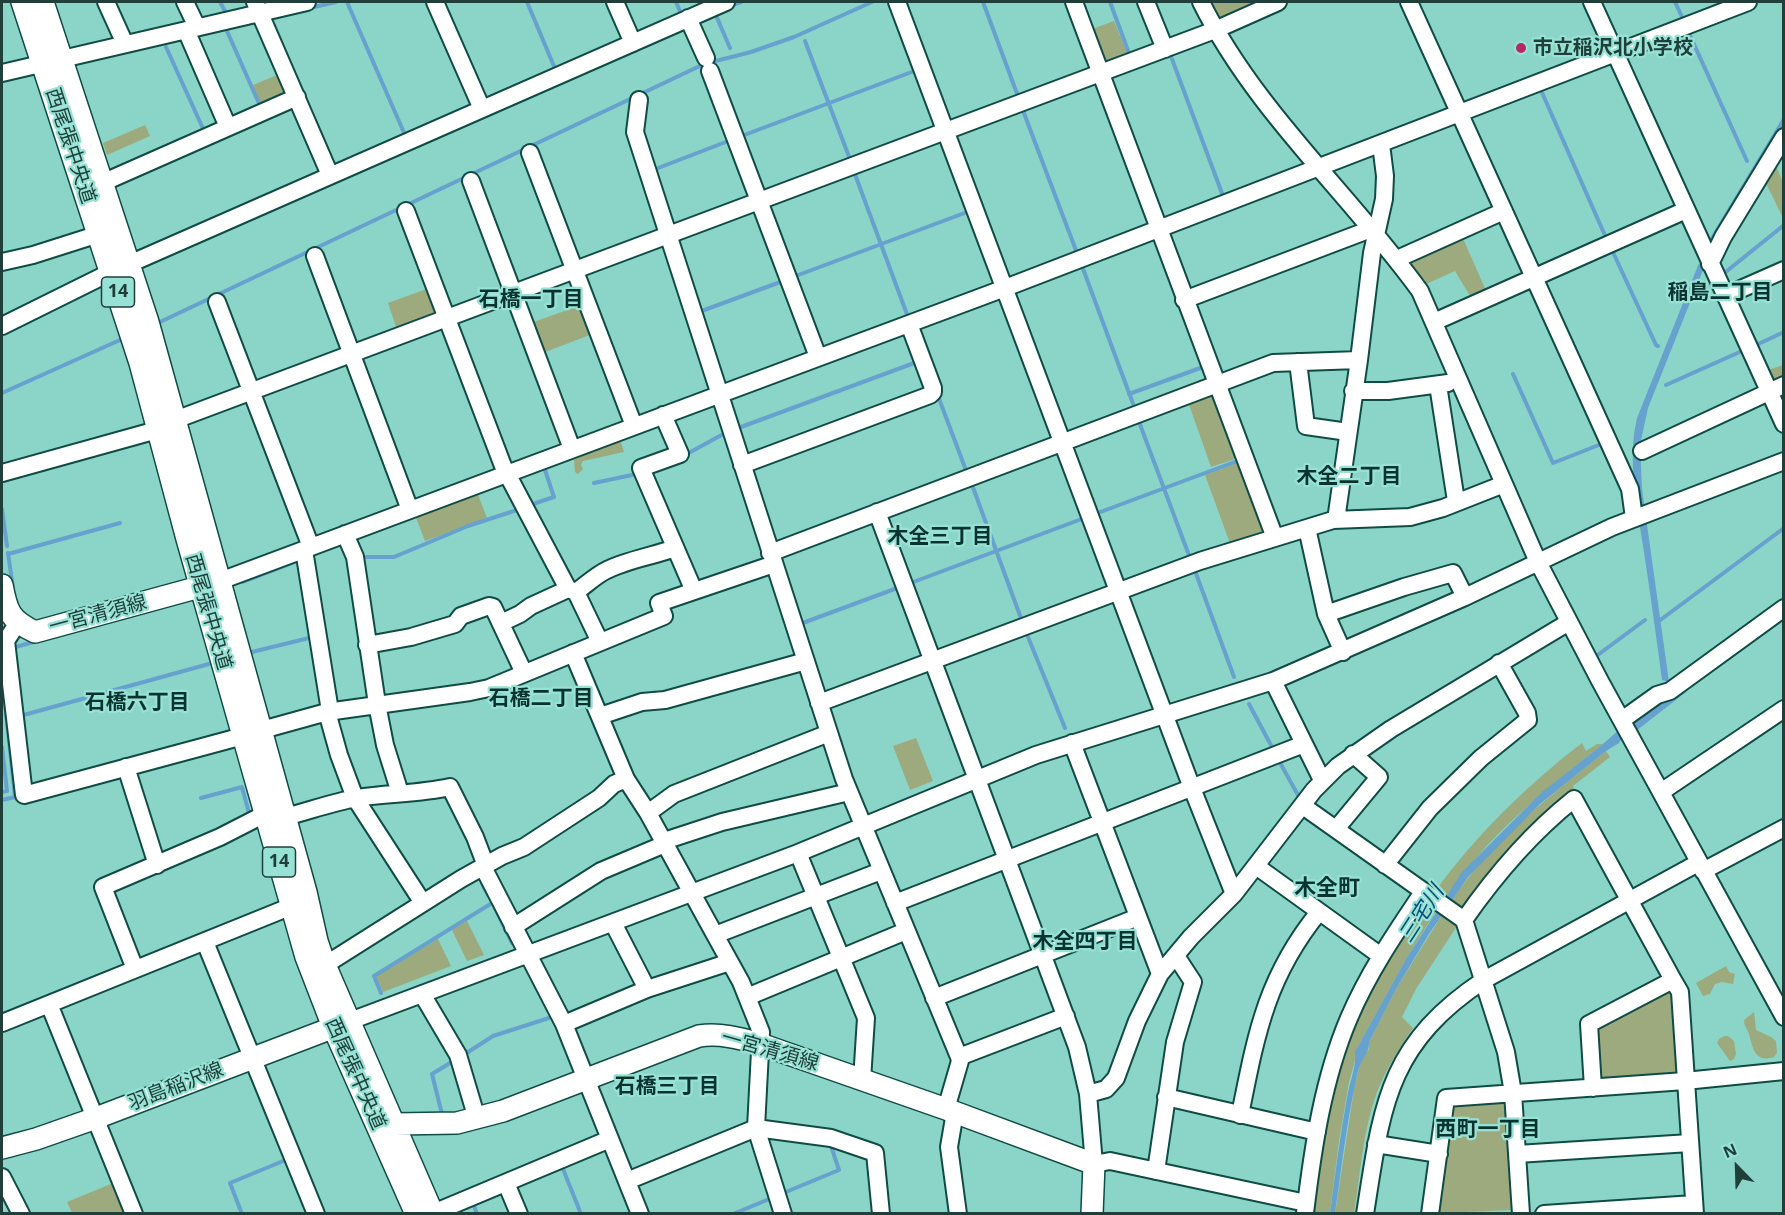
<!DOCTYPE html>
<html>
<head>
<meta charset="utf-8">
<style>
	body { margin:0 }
	#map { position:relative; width:1785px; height:1215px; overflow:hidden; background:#8ad5c8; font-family:"Open Sans",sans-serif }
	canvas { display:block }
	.frame { position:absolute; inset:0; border:3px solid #203f3a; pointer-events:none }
	.north { position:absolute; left:1707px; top:1137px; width:60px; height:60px; -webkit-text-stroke:4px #97e2d5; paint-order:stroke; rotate:337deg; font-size:16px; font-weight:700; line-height:24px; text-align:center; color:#203f3a }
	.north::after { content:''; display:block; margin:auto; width:21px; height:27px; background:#203f3a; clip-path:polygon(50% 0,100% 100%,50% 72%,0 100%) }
</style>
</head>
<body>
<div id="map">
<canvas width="1785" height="1215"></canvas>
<div class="frame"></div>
<div class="north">N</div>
</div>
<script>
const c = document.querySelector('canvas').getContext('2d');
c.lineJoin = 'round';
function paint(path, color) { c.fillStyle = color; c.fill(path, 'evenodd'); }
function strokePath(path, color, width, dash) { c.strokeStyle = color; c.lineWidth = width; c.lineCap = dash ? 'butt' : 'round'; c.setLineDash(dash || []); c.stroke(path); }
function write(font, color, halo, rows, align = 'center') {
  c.font = font + ' "Open Sans","Noto Sans JP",sans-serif'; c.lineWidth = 4.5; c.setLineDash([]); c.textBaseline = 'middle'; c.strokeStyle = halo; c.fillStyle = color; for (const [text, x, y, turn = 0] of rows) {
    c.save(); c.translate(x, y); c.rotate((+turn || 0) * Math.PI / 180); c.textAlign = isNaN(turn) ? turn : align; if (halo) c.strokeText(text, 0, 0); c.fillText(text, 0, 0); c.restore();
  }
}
const green = new Path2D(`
	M1207,2H1250L1254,9L1218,25Z
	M1114,21L1129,58L1103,68L1087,31Z
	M282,73L292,94L262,107L253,85Z
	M145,125L150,136L107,155L103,143Z
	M1775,163L1783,183V215L1782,216L1764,179Z
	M1461,234L1488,295L1473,301L1455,271L1422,286L1404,259Z
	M432,287L442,313L398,333L388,303Z
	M584,304L595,333L540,354L528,324Z
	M1783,365V382L1774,386L1765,371Z
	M1212,390L1241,457L1211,467L1187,399Z
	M620,439L624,452L583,461L581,465L583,469L578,474L575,472L574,460C579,456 584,456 587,450Z
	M1242,461L1268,534L1231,546L1205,475Z
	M477,492L487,518L425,541L415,515Z
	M916,738L933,781L910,790L893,746Z
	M1582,743L1586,751L1597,744H1603C1547,788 1485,838 1446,897L1436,890C1477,834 1526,786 1582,743Z
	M1606,751L1610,757L1573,786L1575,790L1549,812L1466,906L1460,908L1451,902C1491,841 1550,796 1606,751Z
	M1425,903L1436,911L1406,959L1360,1043L1349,1082L1339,1141L1330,1213L1311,1214L1323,1129L1345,1042L1376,974Z
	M1442,915L1457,926L1416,989L1402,1017L1413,1028C1401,1046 1389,1064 1380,1085C1363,1125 1361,1171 1354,1213L1335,1214L1355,1083L1361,1061L1369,1049V1042L1396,989Z
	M467,921L484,955L467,961L452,930Z
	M438,939L451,966L383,992L376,976Z
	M1726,966L1729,972L1735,974L1733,984L1722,982L1715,984L1710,994L1703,996L1696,983Z
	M1673,989L1680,1073L1676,1077L1601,1082L1597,1078V1027Z
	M1754,1012L1756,1030L1771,1037L1776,1041L1777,1053L1774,1057C1755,1063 1753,1049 1749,1034C1747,1028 1744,1026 1744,1020Z
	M1724,1036H1728L1734,1041L1736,1054L1734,1059L1730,1061L1717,1043L1719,1039Z
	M1507,1102L1514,1206L1511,1210L1438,1213L1450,1105Z
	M118,1181L130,1211L124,1214L72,1213L67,1202Z`);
const water = new Path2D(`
	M1783,117V128L1720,233L1715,246L1707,243Z
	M1699,263L1705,265L1648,408L1640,445L1642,489L1669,682L1662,680C1656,635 1650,591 1643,546C1637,504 1627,460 1637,418Z
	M1683,688L1686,692L1636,731L1622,738L1619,743L1606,751L1540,804L1468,877L1429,934L1396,989L1369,1042C1369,1052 1365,1055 1361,1063C1358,1069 1356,1078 1355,1085C1346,1127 1341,1171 1335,1213L1330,1214C1335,1175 1340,1136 1347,1098C1349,1083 1357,1066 1355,1052L1406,959L1462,872L1541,793L1603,744L1621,728L1652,708L1656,701Z`);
const stream = new Path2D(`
	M220,2L225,11
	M347,2L405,135
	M527,2L556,71
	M676,2L682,16
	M983,2L1019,99
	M1110,2L1130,56
	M1675,2L1683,19
	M730,6L741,2
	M310,8L336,2
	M715,13L730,48
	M227,31L261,108
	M1688,31L1747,161
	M805,41L851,162
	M166,47L205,133
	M1169,51L1223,196
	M1540,88L1607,240
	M1022,108L1077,253
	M739,137L917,70
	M853,169L908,317
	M653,170L731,140
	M1611,248L1656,345L1658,346
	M1083,265L1082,266L1135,409
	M1722,275L1784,225
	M793,277L970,211
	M699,312L783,281
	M160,322L704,64L751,52L794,37L872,2
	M1754,346L1784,332
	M1513,374L1553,463L1604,443
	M1666,385L1742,351
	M2,393L120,340
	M1129,394L1203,367
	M938,396L967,473
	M1138,419L1190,558
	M741,427L917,362
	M685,455L727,432
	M971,482L1022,621
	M594,483L632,475
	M530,505L554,497L544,467L547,466
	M2,509L7,546
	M1095,514L1240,460
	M8,553L13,588
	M8,554L120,523
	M361,557H394L468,526L520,509
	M1194,568L1234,677
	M243,582L300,560
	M908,584L1087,517
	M1659,621L1784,528
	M800,624L900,587
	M1026,632L1065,728
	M12,648L37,641
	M252,652L313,637
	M1595,657L1645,620
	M2,675L15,797L2,800
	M1249,704L1273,749
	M20,716L209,664
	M2,747L7,791L2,792
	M1278,759L1299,797
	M201,798L242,787L250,817
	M482,883L488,895
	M492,902L512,943
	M381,993L374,976L492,903
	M462,1056L493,1036L549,1018
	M442,1114L432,1074L455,1060
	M561,1164L581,1214
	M781,1194L839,1170L830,1143
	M473,1203L477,1214
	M242,1214L230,1183L288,1159
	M733,1214L774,1197`);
const minor = new Path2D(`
	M106,2L125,44
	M185,2L197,27
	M255,2L330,175
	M435,2L482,109
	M615,2L633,43
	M897,2L1192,788L1234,894
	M1074,2L1275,538
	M1146,2L1165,49
	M1201,2C1255,111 1349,193 1420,291L1538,562L1600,681L1784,1017
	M1409,2L1630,489L1634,518
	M1592,2L1784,424
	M688,18L706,58
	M186,30L228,127
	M710,71L818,357
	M2,73L307,2
	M639,100L635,132L844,779L959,1057
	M530,153L634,426
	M471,181L572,449
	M102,183L297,97
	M406,211L503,466L568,589L576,592L600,642
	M315,256L410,510
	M1397,259L1504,211
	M2,262L33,255L99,234
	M1710,264L1723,237L1784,137
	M1725,296L1784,270
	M1184,300L1371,229
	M217,302L311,547
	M1434,322L1686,210
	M2,326L111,272L726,2
	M1298,362L1306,426L1348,432
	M1438,385L1456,501
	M1353,391H1388L1448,383
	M663,415L680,454L641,468L694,591
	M175,420L1215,30L1278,2
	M1642,451L1784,385
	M742,465L930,395L933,392V388L909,324
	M2,473L157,430
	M877,512L1077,1047L1088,1094L1094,1164L1110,1161L1306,1203
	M1336,520L1359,360L1372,253L1384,199L1385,176L1381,144
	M1307,528L1326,614
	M345,534L355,557L377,704L385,745L400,793
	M304,550L330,711
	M770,553L1273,363L1359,360
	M220,581L1005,288L1748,2
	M576,592C586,585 596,575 607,570C627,560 653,556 675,548
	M501,623L520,614L531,606L568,589
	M17,624L6,641L24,795L243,736
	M367,645L411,637L455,624L461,616L489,606L493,607L524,673
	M1343,652L1326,614L1404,587L1453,573L1465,597
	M573,653L626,779L648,813L715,935L741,982L761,1032L756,1128L783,1214
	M1273,681L1322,780
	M819,703L1200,561L1333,520L1410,517L1443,508L1504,484
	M327,712L339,755L355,798L423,903
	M600,716L642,702L665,700L806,661
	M1622,720L1657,695L1670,691L1784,608
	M262,730L327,712L470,692L489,688L664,616L659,603L774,564
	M1072,743L1160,974L1191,937L1234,894L1314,790L1338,766L1391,729L1569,622
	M126,767L157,865
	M1661,792L1784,709
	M1303,806L1464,920L1506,1052L1513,1093L1521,1214
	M648,813L674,794L829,733
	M285,817C309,811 333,802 357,798C388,793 419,794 450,787L475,837L486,866
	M1336,829L1379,777L1353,754
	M664,841L722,822L849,792
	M798,853L866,1018L862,1080
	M1385,865L1430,808L1481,758L1528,720L1527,713L1499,663
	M1256,866L1381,956
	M483,867L564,1024L640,1214
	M1703,871L1784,828
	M895,903L1304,744
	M1464,920C1496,874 1530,834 1574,799L1673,980L1589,1024L1593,1088
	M613,923L647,989
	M513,927L601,871L665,844
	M715,935L881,871
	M205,942L316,1214
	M325,965L461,879L502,856L524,847L599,798L614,784L626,779
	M135,969L103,887L220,837L265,814
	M1673,980L1680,992L1695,1214
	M422,994L458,1055L477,1119
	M747,997L906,931
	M934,998L1138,917
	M49,1004L134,1214
	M350,1021L798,853L1036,755L1273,681L1465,597L1612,527L1784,461
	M2,1023L292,906
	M564,1024L647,989L730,962
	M1088,1094L1106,1089L1116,1078L1137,1021L1160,974
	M1166,1097L1317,1132
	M946,1109L960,1061L959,1057L1066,1016
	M955,1112L949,1147L958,1214
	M1240,1115C1256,1035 1266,977 1319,912
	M1376,1144L1439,1154
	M1517,1154L1690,1143
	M1156,1171L1175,1042L1193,982L1176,956
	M2,1177L21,1214
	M627,1181L756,1128L831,1138L875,1153L881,1214
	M506,1183L519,1214
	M1305,1213C1313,1147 1323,1079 1349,1018C1368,973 1396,932 1423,892
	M431,1214L610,1139
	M1365,1214C1382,1107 1386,1045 1484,980L1698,863
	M1430,1214L1446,1098L1685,1081L1784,1071
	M1544,1214L1694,1204`);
const major = new Path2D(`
	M22,2L140,363L187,539L306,957L333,1027L416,1214
	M43,2L148,322L306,892L317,941L325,965L433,1214
	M2,585C7,612 10,620 35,632L214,583
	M395,1124L457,1123L503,1111L699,1036C720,1033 739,1038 760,1044L946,1109L1094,1164L1092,1214
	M2,1148L36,1139L96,1118L345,1023`);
const markers = [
	[1521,48,6,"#b62960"]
];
const shields = [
	[118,292,33],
	[279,862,33]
];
const shieldNames = [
	["14",118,292],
	["14",279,862]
];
const poiNames = [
	["市立稲沢北小学校",1533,48]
];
const streetNames = [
	["西尾張中央道",70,146,72],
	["西尾張中央道",208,612,74],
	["一宮清須線",98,615,-15],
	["一宮清須線",770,1051,16],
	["西尾張中央道",355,1074,66],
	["羽島稲沢線",176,1087,-21]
];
const neighbourhoodNames = [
	["稲島二丁目",1720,293],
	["石橋一丁目",531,300],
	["木全二丁目",1349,477],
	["木全三丁目",940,537],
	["石橋二丁目",541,699],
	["石橋六丁目",137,703],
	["木全四丁目",1085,942],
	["石橋三丁目",667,1087],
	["西町一丁目",1488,1130]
];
const waterNames = [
	["三宅川",1422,914,-57]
];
const quarterNames = [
	["木全町",1327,889]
];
paint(green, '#9caa7d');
paint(water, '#67a1cd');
strokePath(stream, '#67a1cd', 4);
strokePath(minor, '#0f4c44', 20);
strokePath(major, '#0f4c44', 24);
strokePath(minor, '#fff', 16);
strokePath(major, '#fff', 21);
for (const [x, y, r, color] of markers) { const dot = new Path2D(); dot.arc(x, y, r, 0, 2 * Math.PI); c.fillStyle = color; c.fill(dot); strokePath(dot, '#97e2d5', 2); }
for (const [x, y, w] of shields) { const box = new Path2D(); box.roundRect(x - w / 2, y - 15, w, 30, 4.5); c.fillStyle = '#97e2d5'; c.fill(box); strokePath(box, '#203f3a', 1.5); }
write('bold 18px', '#203f3a', null, shieldNames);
write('bold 20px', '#203f3a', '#97e2d5', poiNames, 'left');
write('20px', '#203f3a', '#97e2d5', streetNames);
write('bold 21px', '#09332e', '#97e2d5', neighbourhoodNames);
write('italic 21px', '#074f7a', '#97e2d5', waterNames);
write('bold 22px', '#09332e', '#97e2d5', quarterNames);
</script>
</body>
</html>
